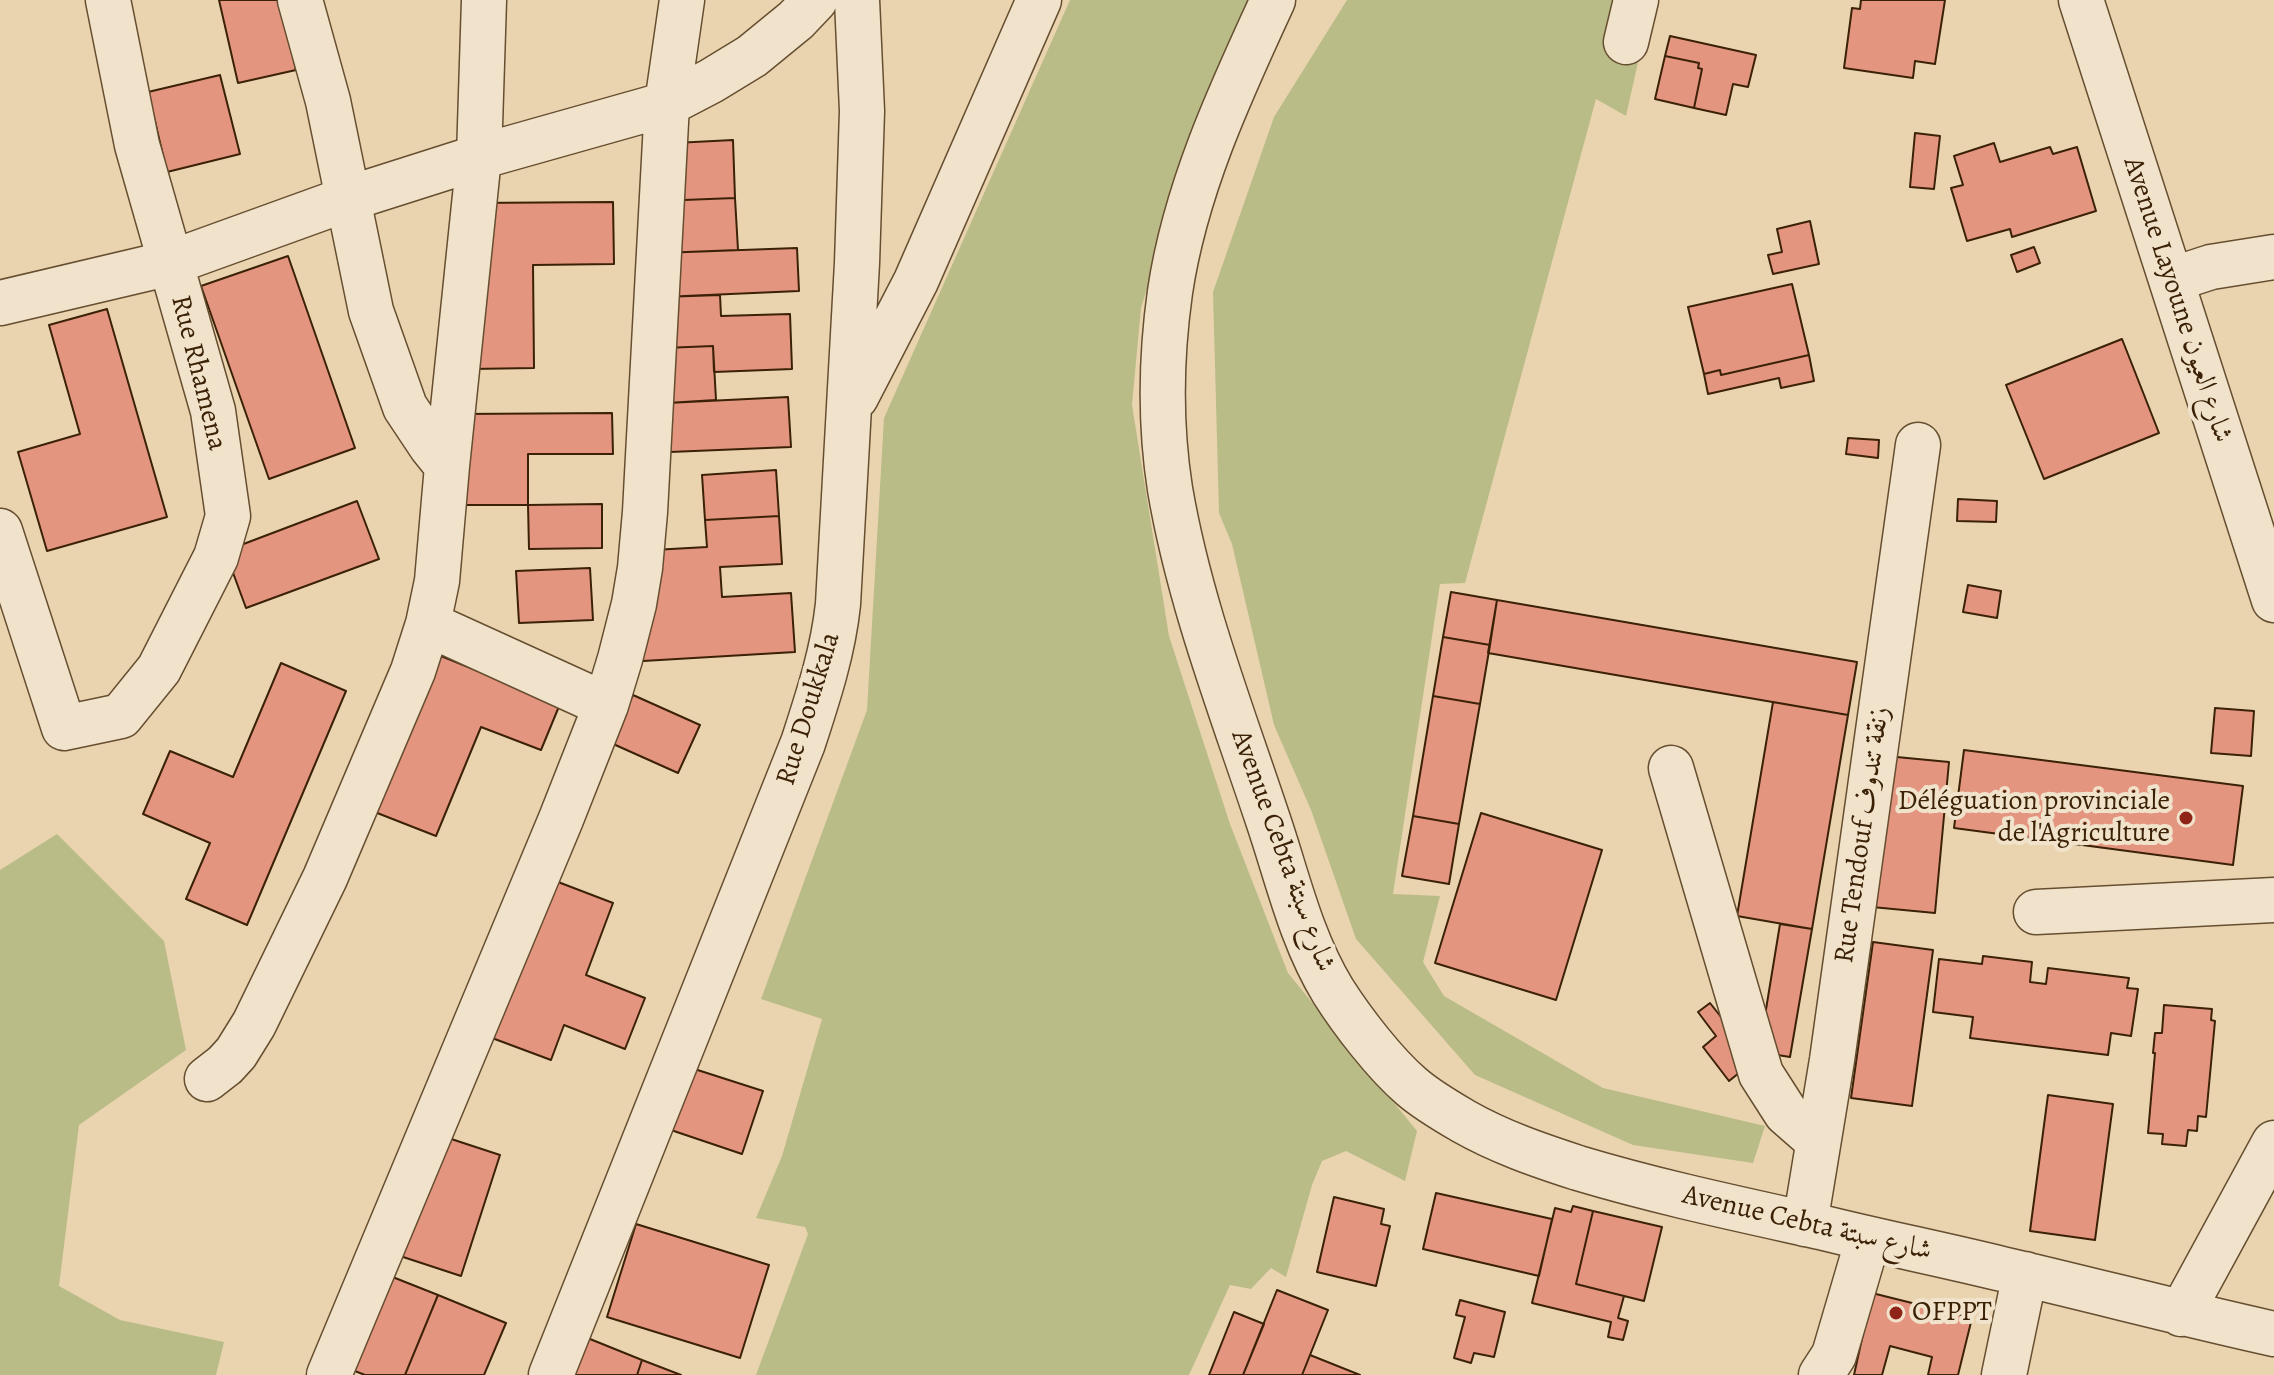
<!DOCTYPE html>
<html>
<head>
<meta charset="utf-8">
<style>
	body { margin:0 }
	canvas { display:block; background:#e9d4af }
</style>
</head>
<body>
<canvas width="2274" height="1375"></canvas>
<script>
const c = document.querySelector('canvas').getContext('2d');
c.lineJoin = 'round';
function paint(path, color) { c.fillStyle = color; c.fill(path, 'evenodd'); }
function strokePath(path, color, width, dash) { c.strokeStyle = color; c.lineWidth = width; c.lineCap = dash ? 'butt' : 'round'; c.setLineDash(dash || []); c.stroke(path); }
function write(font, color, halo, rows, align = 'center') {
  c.font = font + ' Alegreya,Amiri,serif'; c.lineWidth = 8; c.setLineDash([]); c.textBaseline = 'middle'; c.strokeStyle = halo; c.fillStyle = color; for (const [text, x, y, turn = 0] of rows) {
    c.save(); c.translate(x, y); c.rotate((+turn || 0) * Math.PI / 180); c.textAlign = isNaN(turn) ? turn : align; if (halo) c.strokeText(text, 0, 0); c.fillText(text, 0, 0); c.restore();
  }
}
const green = new Path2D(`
	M1070,0H1252L1174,201L1141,308L1132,405L1169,636L1230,824L1288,973L1417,1131L1405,1181L1346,1151L1322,1161L1312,1185L1286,1277L1271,1268L1251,1289L1230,1285L1189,1375H756L808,1234L805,1227L756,1218L782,1156L822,1019L761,999L867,710L884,418Z
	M1347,0H1652L1626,116L1596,99L1465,583L1440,584L1393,894L1440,896L1423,962L1444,996L1603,1088L1765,1126L1753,1163L1633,1145L1475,1075L1356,939L1311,810L1274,725L1232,544L1219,513L1213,292L1274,117Z
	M57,834L164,941L186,1050L79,1125L59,1286L120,1320L224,1342L216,1375H0V870Z`);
const building = new Path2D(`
	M219,0H281L296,70L238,83Z
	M1861,0H1945L1935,64L1915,61L1913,78L1844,68L1852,8L1860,9Z
	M1670,36L1756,55L1748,87L1733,84L1726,115L1694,108L1702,69L1698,68L1699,63L1665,56Z
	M1665,56L1699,63L1698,68L1702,69L1694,108L1655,99Z
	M220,75L240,154L167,172L148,92Z
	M1915,133L1940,136L1934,189L1910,187Z
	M733,140L735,198L658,201L655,144Z
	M1994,143L2000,162L2050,147L2053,154L2077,147L2096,211L2012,237L2010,229L1967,241L1951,188L1963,185L1954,156Z
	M735,198L738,250L660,253L658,201Z
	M613,202L614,264L533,265L534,368L471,369L469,203Z
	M1810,221L1819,264L1773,274L1768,255L1782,252L1777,229Z
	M2034,247L2040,263L2017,272L2011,255Z
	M797,248L799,291L662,297L660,253Z
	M288,256L355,448L269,479L201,286Z
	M1792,284L1809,355L1721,375L1720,370L1704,374L1688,307Z
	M720,295L721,316L790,314L792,369L714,372L713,346L664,348L662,297Z
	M107,309L167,517L47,551L18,452L80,434L49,325Z
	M2122,339L2159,433L2044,479L2006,385Z
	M713,346L716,400L667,403L664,348Z
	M1809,355L1814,381L1781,388L1779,378L1708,394L1704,374L1720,370L1721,375Z
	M788,397L791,447L670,452L667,403Z
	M612,413L613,454H528V505H461L460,414Z
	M1848,438L1879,440L1878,458L1846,454Z
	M776,470L779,516L705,520L702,475Z
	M1958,499L1997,501L1996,522L1957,521Z
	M357,501L379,559L246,608L225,551Z
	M602,504V548L529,549L528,505Z
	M779,516L782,564L720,567L722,597L791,593L795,652L643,661L635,551L707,547L705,520Z
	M590,568L593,620L519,623L516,571Z
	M1968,585L2001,591L1997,618L1963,612Z
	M1451,592L1497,600L1490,645L1443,637Z
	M1497,600L1857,662L1848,715L1488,653Z
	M1443,637L1490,645L1480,704L1433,696Z
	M431,652L560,704L541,750L481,727L436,836L367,809Z
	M281,663L346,691L247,925L186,899L210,843L143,814L170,751L233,777Z
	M633,695L700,725L678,773L611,743Z
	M1433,696L1480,704L1459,824L1413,816Z
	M1773,702L1848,715L1812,929L1737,916Z
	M2215,708L2254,711L2251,756L2211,753Z
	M1964,750L2243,786L2233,865L1954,828Z
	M1886,756L1949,762L1935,913L1872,907Z
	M1481,813L1602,850L1556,1000L1435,963Z
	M1413,816L1459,824L1449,884L1402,876Z
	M545,877L613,903L586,975L645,998L625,1049L564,1025L551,1060L484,1035Z
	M1780,924L1812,929L1790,1057L1759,1052Z
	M1873,942L1933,950L1912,1106L1851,1098Z
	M1983,956L2032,962L2030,982L2046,984L2048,968L2129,978L2127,988L2138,989L2131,1036L2111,1033L2108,1055L1970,1038L1973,1017L1933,1012L1939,959L1982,964Z
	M1710,1003L1755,1060L1729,1081L1703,1047L1716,1036L1698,1012Z
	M2164,1005L2212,1009L2211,1020L2215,1021L2206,1117L2198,1116L2197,1131L2188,1130L2186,1146L2162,1144L2163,1134L2148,1133L2155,1053H2153L2155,1033H2162Z
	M682,1065L763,1091L742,1154L662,1127Z
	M2048,1095L2113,1104L2095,1240L2030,1231Z
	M436,1134L500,1155L461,1276L397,1255Z
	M1436,1193L1552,1219L1539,1276L1423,1249Z
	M1334,1197L1384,1209L1381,1224L1390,1226L1376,1286L1317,1272Z
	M1573,1206L1593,1211L1576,1284L1624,1296L1618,1318L1628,1321L1623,1340L1608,1337L1611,1322L1532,1303L1555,1208L1571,1212Z
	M1593,1211L1662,1227L1644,1301L1576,1284Z
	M636,1224L769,1265L740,1358L607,1317Z
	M385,1274L438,1295L405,1375H365L347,1368Z
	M1277,1290L1328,1310L1302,1375H1243Z
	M1872,1293L1972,1318L1958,1375H1928L1932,1357L1890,1346L1882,1375H1854Z
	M438,1295L506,1323L484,1375H405Z
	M1460,1300L1505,1312L1494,1357L1474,1353L1471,1363L1454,1358L1465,1317L1456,1315Z
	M1234,1312L1264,1324L1243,1375H1209Z
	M585,1337L642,1360L637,1375H570Z
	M1310,1355L1360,1375H1302Z
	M642,1360L681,1375H637Z`);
const minor = new Path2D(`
	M1273,0C1230,93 1185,190 1170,292C1161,356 1160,425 1170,489C1189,601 1231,709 1267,817C1287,875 1300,937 1333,991C1352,1021 1385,1064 1412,1087C1427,1100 1446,1111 1463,1121C1500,1142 1538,1155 1578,1168C1658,1192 1739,1209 1820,1227C1880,1242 1941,1254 2002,1269C2093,1290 2183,1314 2274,1334
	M2081,0L2274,600
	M1626,42L1636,0
	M2171,280L2211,267L2274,257
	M0,303L170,263L347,199L479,157L667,104L711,81L752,56L796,20L815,0
	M856,397L916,281L1039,0
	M447,466L479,157L484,0
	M0,531L64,728L121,716L159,669L216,557L228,516L213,411L137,145L108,0
	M428,624L606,705
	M1671,768L1761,1074L1786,1113L1818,1141
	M2036,912L2274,900
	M207,1079L225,1065L236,1053L254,1024L325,878L413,671L428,624L437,581L447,466L431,446L405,407L371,311L328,101L300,0
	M1805,1224L1832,1060L1918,445
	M2181,1314L2274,1143
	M329,1375L561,819L606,705L620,659L634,604L640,568L645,512L667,104L682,0
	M551,1375L803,743C818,697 833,652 838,604L857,263L862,111L857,0
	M1821,1375L1834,1355L1868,1239
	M2004,1375L2025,1274`);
const markers = [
	[2186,818,8,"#8f2418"],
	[1896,1313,8,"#8f2418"]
];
const streetNames = [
	["Avenue Layoune شارع العيون",2177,300,72],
	["Rue Rhamena",198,373,76],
	["Rue Doukkala",809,709,-73],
	["Rue Tendouf زنقة تندوف",1863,835,-82],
	["Avenue Cebta شارع سبتة",1282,851,70],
	["Avenue Cebta شارع سبتة",1807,1224,13]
];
const poiNames = [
	["Déléguation provinciale",2170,802],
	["de l'Agriculture",2170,834],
	["OFPPT",1912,1313,"left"]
];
paint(green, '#babc88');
paint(building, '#e49580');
strokePath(building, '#3b2106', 2);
strokePath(minor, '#664e30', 47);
strokePath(minor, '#f1e3cb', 44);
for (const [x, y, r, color] of markers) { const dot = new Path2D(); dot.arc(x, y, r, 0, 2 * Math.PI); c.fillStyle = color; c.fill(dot); strokePath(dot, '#f1e3cb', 3); }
write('28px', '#3b2106', '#f1e3cb', streetNames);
write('28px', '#3b2106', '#f1e3cb', poiNames, 'right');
</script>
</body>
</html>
